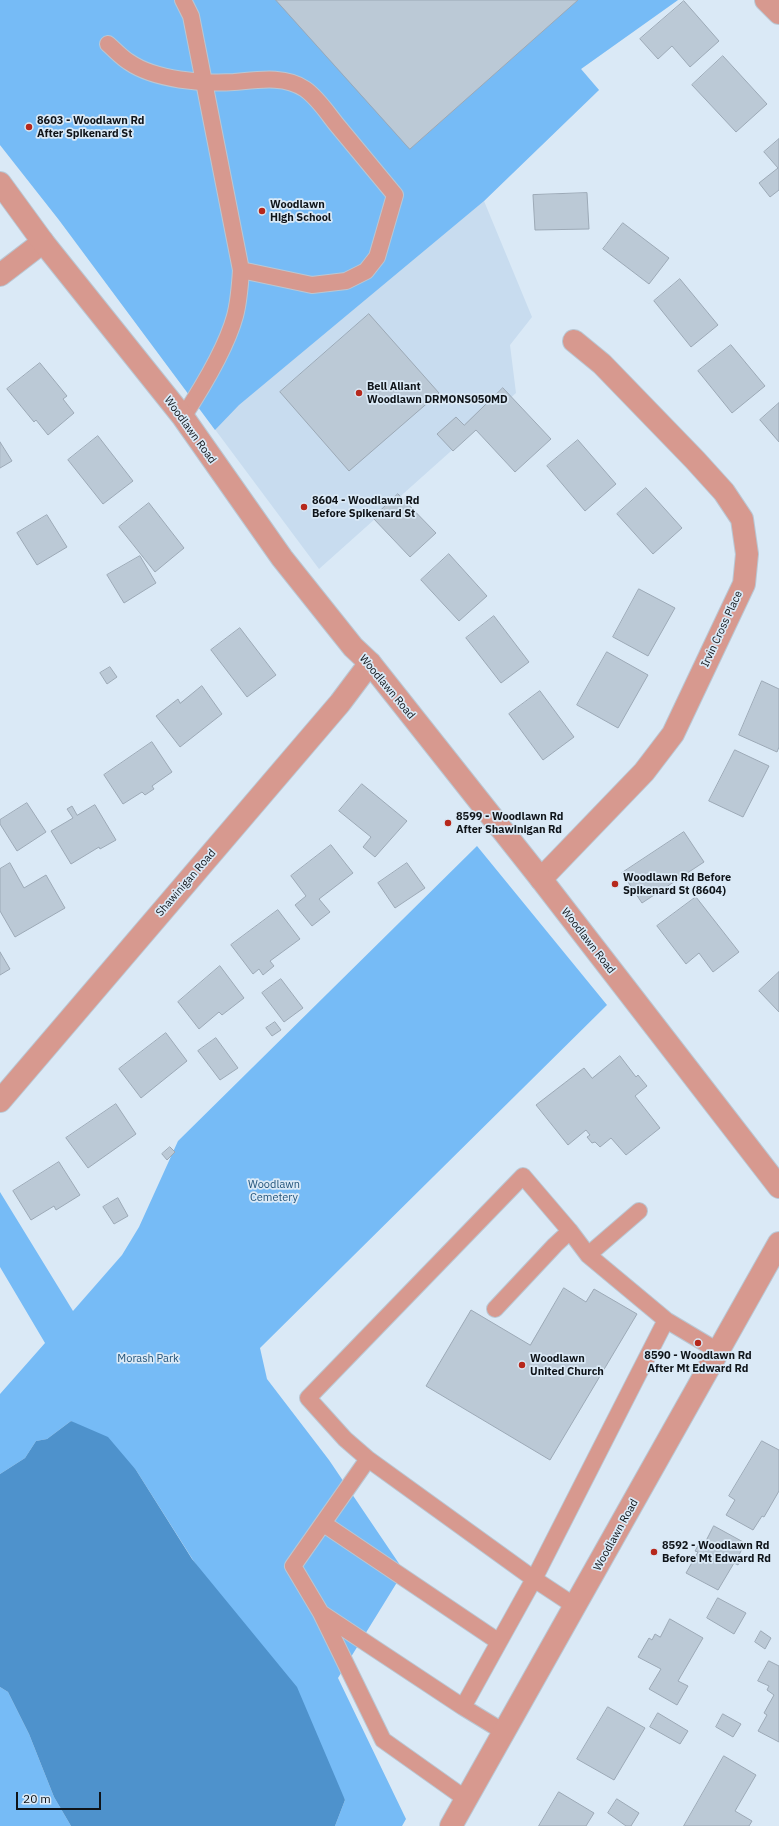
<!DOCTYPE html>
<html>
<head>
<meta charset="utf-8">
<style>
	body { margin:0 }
	#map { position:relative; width:779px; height:1826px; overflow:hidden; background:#dae9f6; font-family:"IBM Plex Sans",sans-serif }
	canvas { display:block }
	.scale { position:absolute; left:16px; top:1792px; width:85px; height:18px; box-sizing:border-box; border:2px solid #0f1419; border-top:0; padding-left:5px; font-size:12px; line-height:14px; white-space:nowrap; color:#0f1419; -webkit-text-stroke:3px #dae9f6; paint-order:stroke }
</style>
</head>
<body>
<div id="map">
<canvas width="779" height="1826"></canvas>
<div class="scale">20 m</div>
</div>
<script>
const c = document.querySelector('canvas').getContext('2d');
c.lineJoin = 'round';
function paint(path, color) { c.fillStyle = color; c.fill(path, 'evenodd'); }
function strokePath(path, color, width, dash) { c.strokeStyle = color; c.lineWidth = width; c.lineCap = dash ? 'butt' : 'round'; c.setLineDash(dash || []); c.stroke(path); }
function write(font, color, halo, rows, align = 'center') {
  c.font = font + ' "IBM Plex Sans",sans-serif'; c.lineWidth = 3.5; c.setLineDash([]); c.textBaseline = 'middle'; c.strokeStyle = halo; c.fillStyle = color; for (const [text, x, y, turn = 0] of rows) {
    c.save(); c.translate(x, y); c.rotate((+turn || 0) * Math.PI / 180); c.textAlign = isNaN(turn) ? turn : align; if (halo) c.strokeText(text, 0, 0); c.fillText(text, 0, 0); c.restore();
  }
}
const built = new Path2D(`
	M0,0H678L581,69L599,90L484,201L532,317L510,345L516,393L319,569L59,220L0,145Z`);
const green = new Path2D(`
	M0,0H678L581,69L599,90L484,201L239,405L215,430L59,220L0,145Z
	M477,846L607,1005L260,1348L267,1379L329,1460L404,1571L338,1678L406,1819L402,1826H335L345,1800L136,1470L71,1421L47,1439L36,1441L25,1458L0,1474V1394L45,1343L0,1267V1192L73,1311L122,1255L139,1227L178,1141Z
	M0,1687L8,1692L29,1734L54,1797L71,1826H0Z`);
const water = new Path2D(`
	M71,1421L108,1437L136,1470L192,1559L297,1687L345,1800L335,1826H71L54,1797L29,1734L8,1692L0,1687V1474L25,1458L36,1441L47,1439Z`);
const building = new Path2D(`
	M276,0H578L410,149Z
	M684,1L719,41L690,67L672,46L658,59L640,39Z
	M723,56L767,104L736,132L692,85Z
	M779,139V190L770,197L759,183L778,168L764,152Z
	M587,193L589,229L535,230L533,195Z
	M623,223L669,258L649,284L603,249Z
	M680,279L718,325L691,347L654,301Z
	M369,314L439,393L349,471L280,392Z
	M731,345L765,386L732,413L698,371Z
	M40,363L67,396L63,399L74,413L48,435L36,420L34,422L7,389Z
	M503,388L551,439L515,472L476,430L453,451L437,434L456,417L464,425Z
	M779,403V442L760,420Z
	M98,436L133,481L103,504L68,460Z
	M578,440L616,484L585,511L547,466Z
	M0,442L12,461L0,468Z
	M646,488L682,528L653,554L617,514Z
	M398,494L436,533L410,557L373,518Z
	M149,503L184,548L155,572L119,527Z
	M47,515L67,547L37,565L17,533Z
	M449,554L487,596L459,621L421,580Z
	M140,556L156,583L124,603L107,575Z
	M639,589L675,608L648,656L613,637Z
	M494,616L529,662L501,683L466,638Z
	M240,628L276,675L247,697L211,650Z
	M607,652L648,675L618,728L577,705Z
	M110,667L117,677L107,684L100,673Z
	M762,681L779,689V747L777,752L739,735Z
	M202,686L222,714L180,747L156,716L178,699L180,703Z
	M540,691L574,737L543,760L509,714Z
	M152,742L172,772L152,786L154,789L145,795L142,792L123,804L104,775Z
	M735,750L769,766L743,817L709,801Z
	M362,784L407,821L375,857L363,847L371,837L339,811Z
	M27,803L46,832L17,851L0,824V820Z
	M95,805L116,840L100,849L99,847L71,864L51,831L73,818L67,809L72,806L77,815Z
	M684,832L704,862L642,903L622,873Z
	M331,845L353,873L319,899L330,912L312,926L295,905L306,896L291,876Z
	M10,863L24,888L46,875L65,908L15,937L0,911V869Z
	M407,863L425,888L395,908L378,883Z
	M696,897L739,952L713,972L699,953L686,964L657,926Z
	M278,910L300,939L270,961L274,966L263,975L259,969L253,974L231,945Z
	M0,952L10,969L0,975Z
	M220,966L244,998L222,1015L219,1012L199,1029L178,1002Z
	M779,972V1012L759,991Z
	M281,979L303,1008L284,1022L262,993Z
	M275,1022L281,1030L272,1036L266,1028Z
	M166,1033L187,1061L141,1098L119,1069Z
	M216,1038L238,1068L220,1080L198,1051Z
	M620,1056L636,1077L638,1075L647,1086L635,1096L660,1128L626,1155L611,1138L600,1147L595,1142L592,1143L587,1137L590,1135L586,1130L568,1145L536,1105L584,1068L592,1078Z
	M116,1104L136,1134L88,1168L66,1138Z
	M170,1147L175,1152L167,1160L162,1154Z
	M59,1162L80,1195L56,1210L54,1206L31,1220L13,1191Z
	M118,1198L128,1216L114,1224L103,1207Z
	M564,1288L586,1302L594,1289L637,1314L550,1460L426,1386L471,1310L530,1345Z
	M762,1441L779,1450V1491L764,1517L762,1516L753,1530L726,1515L735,1500L729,1496Z
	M714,1526L745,1543L739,1555L742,1557L738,1565L734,1563L718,1590L686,1573L698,1552L695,1551L701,1540L705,1542Z
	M718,1598L746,1613L734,1634L707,1618Z
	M670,1619L703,1638L678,1681L688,1686L677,1705L649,1689L661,1669L638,1657L649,1638L652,1640L655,1634L660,1637Z
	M761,1631L771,1638L765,1649L755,1642Z
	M769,1661L779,1666V1742L758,1731L767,1715L764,1713L774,1695L767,1690L769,1686L758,1681Z
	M608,1707L645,1728L614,1780L577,1759Z
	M658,1713L688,1731L680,1744L650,1727Z
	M723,1714L741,1724L733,1737L716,1727Z
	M724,1756L756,1775L735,1811L752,1821L749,1826H684Z
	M559,1792L594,1813L586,1826H539Z
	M617,1799L639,1813L631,1826H626L608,1813Z`);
const service = new Path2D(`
	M108,44C115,50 121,57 129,62C155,80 203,84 234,82C257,80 285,75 305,89C318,98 328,114 337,125C357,149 376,172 395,195L377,257L366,271L346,281L312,285L241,270
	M183,417C202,388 226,349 235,316C239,301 240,286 241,270L191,16L183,0
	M588,1255L639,1211
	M495,1309L555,1245L570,1231L588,1255L666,1320L718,1351
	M368,1459L345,1439L308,1398L523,1176L570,1231
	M324,1524L499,1642L534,1579L666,1320
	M321,1613L463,1707L504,1732
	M463,1707L499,1642
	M466,1799L383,1740L321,1613L293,1566L368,1459L534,1579L575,1606`);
const minor = new Path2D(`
	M766,0L779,13
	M0,275L43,242
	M541,879L644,772L673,734L744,584L747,554L742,519L724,492L695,460L602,364L574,341
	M0,1101L340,703L370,663`);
const tertiary = new Path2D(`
	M0,183L43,242L183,417L282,558L353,647L370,663L541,879L779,1187
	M451,1826L779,1243`);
const markers = [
	[29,127,4,"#b6281c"],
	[262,211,4,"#b6281c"],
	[359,393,4,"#b6281c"],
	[304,507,4,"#b6281c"],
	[448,823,4,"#b6281c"],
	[615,884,4,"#b6281c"],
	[698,1343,4,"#b6281c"],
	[522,1365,4,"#b6281c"],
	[654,1552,4,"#b6281c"]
];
const poiNames = [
	["8603 - Woodlawn Rd",37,121],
	["After Spikenard St",37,134],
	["Woodlawn",270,205],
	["High School",270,218],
	["Bell Aliant",367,387],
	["Woodlawn DRMONS050MD",367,400],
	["8604 - Woodlawn Rd",312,501],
	["Before Spikenard St",312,514],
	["8599 - Woodlawn Rd",456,817],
	["After Shawinigan Rd",456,830],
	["Woodlawn Rd Before",623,878],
	["Spikenard St (8604)",623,891],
	["8590 - Woodlawn Rd",698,1356,"center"],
	["After Mt Edward Rd",698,1369,"center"],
	["Woodlawn",530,1359],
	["United Church",530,1372],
	["8592 - Woodlawn Rd",662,1546],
	["Before Mt Edward Rd",662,1559]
];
const streetNames = [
	["Woodlawn Road",190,430,54],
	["Irvin Cross Place",722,629,-65],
	["Woodlawn Road",387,687,50],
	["Shawinigan Road",186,883,-49],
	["Woodlawn Road",588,941,52],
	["Woodlawn Road",616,1535,-61]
];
const parkNames = [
	["Woodlawn",274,1185],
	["Cemetery",274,1198],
	["Morash Park",148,1359]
];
paint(built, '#c8dcef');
paint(green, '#76bbf6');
paint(water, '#4e92cc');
paint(building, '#bbc9d6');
strokePath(building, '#9ca9b6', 1);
strokePath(service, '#bac7d3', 18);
strokePath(minor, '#bac7d3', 24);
strokePath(tertiary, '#bac7d3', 24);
strokePath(service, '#d7998f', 16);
strokePath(minor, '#d7998f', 22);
strokePath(tertiary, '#d7998f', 22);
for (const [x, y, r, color] of markers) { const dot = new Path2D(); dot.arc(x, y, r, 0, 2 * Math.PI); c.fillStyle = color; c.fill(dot); strokePath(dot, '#dae9f6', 1.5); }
write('bold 11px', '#0f1419', '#dae9f6', poiNames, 'left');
write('11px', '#0f1419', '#dae9f6', streetNames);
write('11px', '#1f5178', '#dae9f6', parkNames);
</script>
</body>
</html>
